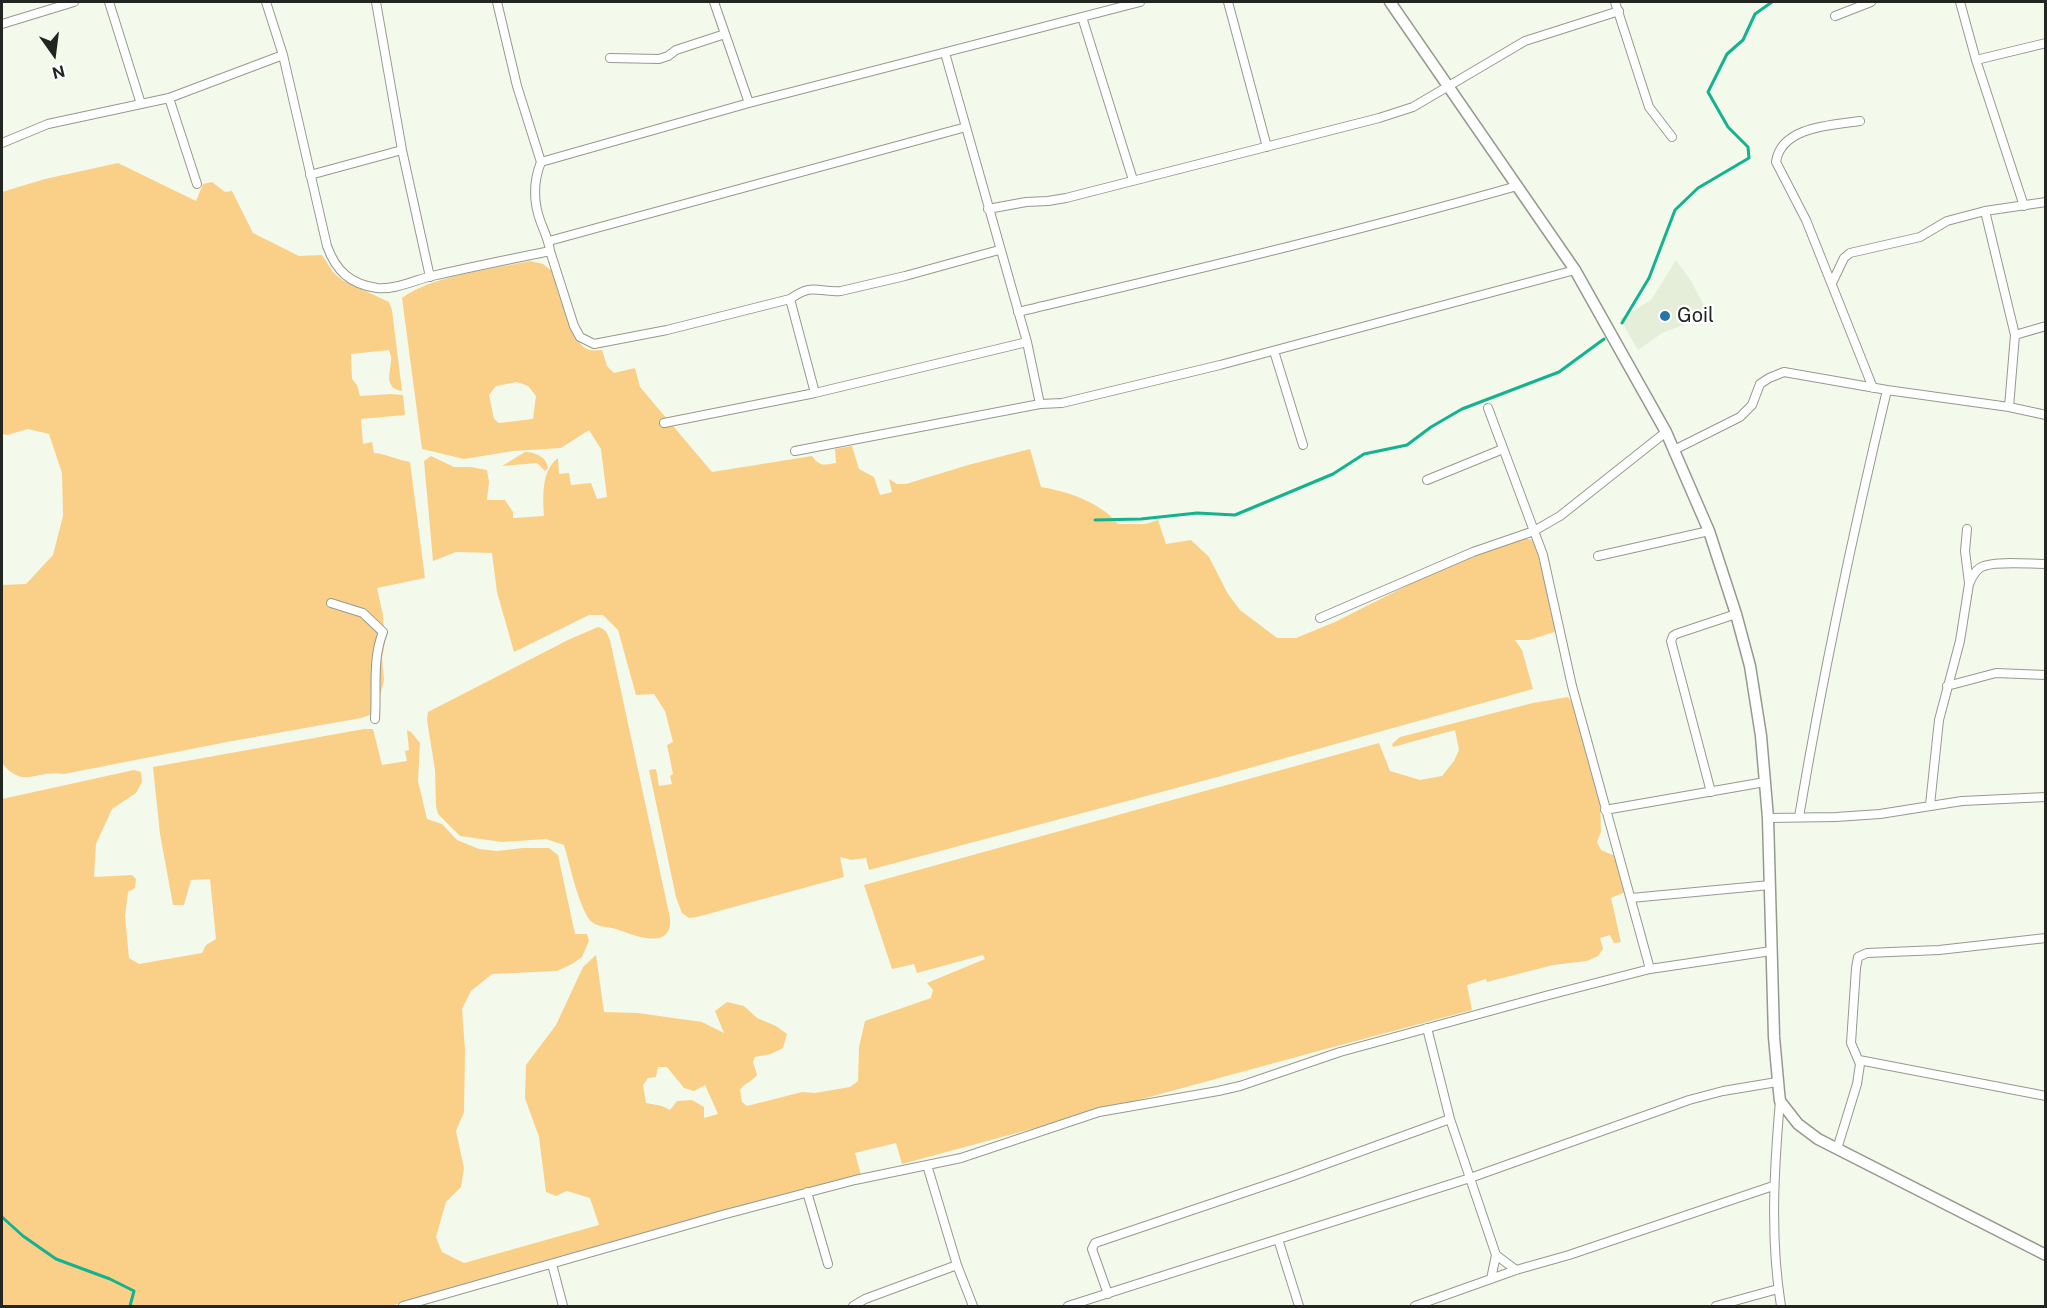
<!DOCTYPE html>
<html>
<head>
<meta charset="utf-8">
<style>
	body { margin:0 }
	#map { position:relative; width:2047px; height:1308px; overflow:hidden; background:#f3f9eb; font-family:"Public Sans",sans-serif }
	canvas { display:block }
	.frame { position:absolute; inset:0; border:3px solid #232520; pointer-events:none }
	.north { position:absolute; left:24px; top:24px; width:60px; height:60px; -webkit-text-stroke:4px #fff; paint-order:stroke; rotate:166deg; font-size:16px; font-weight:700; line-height:24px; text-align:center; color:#232520 }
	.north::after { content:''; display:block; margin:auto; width:21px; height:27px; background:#232520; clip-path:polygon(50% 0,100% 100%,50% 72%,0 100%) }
</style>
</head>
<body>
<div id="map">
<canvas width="2047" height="1308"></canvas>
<div class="frame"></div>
<div class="north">N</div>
</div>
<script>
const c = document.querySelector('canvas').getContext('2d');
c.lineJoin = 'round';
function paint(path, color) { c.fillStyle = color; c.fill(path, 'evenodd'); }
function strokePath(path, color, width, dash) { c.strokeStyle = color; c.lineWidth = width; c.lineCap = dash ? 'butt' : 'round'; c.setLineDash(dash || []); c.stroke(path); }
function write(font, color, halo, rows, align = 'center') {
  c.font = font + ' "Public Sans",sans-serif'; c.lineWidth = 4.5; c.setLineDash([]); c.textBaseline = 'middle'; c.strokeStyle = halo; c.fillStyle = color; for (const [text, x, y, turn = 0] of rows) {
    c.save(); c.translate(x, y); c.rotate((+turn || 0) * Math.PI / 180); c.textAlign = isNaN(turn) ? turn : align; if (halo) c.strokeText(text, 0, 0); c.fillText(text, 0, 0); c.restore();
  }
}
const built = new Path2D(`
	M1676,260L1691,281L1709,315L1662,333L1638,350L1620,319L1651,300Z`);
const green = new Path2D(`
	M118,163L196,201L203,184L212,182L225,192L232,191L253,233L299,256L322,255L333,272L342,280L389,302L392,310L402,391C384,388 390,374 391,361C392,358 390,354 389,350L351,354L352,379L357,385L360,396L391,394L403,395L405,415L361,419L363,444L372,442L374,453C387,454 397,460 410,462L425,578L377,588L383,615L385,642L382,658L384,680L380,696L373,699V714L361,718L227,742L64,774C36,769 23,790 2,763V585L26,584L53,555L63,516L62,473L49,434L28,429L7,435L2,434V192L45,179Z
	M530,261L543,264L552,271L579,342C586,351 591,351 602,350L607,366L614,373L635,368L640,387L712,472L812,456C820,467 824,465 836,463L835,449L852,446L859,469L874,477L880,495L892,492L889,479L897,484H906L968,465L1030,449L1041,487C1069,492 1100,502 1118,524H1146L1158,520L1166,544L1191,540L1209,557L1228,594L1240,610L1277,638H1296L1335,622L1422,578L1496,545L1521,538L1534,540L1558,631L1529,640H1515L1522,650L1533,689L1210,779L869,870L866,858L851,860L840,857L844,877L697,917L689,918L682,913L676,897L649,770L656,769L659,786L672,784L670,776L673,774L667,745L673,742L665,711L654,694L636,695L618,630L603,615H589L514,652L497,592L492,553L456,552L433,561L424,461L431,456L454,467H470L487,470L489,482L487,500H505L513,512V518L544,516C543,496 541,471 558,458L559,474L569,473L571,485L591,483L597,499L607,497L601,449L589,430L561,448L513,451L464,459L422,449L402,298C431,276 493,269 530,261ZM517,382L528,386L536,396L533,419L499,423L494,419L489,395L496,386Z
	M525,452C535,452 547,457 548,468L545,471L537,463L502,466Z
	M598,627C606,629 607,633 610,640L670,918C673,952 633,935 616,929C609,927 599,927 593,923C580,914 569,861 564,845L546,839L502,842L460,836L438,814L436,806L435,770L427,720L428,712L568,640Z
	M1568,697L1577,709L1600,797L1601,832L1597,842L1601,850L1615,856L1625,892L1611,898L1621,942L1614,943L1610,935L1600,938L1603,949L1598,956L1587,961L1553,965L1487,982L1486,979L1467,985L1472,1010C1282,1060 1092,1113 902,1164L896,1143L855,1153L861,1175L611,1242L390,1306H2V799L134,770L141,772L142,782L136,793L112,809L96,844L94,877L132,875L136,879L135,888L128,892L125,916L129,958L139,964L202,953L206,945L216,939L210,879L191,880L184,905H173L160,834L153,767L364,729H373L382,765L407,761L405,751L409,750L407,730L411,732L420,743L418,781L427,819L442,824L457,840L479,849L497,851L523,848H549L558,855L575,934H587L589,941L582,957L572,964L557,971L492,974L471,991L462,1009L465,1050L464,1112L456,1131L464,1168L461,1187L446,1202L436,1237L442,1252L464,1263L599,1225L590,1198L567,1191L556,1196L546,1192L539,1137L525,1098L526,1065L556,1025L583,967L596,955L604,1012L638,1013L702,1022L724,1033L715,1011L727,1002L744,1006L757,1018L776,1026L787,1034L783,1048L771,1054L755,1057L753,1062L757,1075C752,1082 744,1083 740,1090L742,1102L747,1106L802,1092L815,1093L850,1087L858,1081L859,1047L865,1021L931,998L933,990L927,983L985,959L983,955L917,973L914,964L892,969L864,885L1379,743L1390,771L1420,780L1442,776L1454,761L1459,750L1455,730L1393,747L1392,744L1400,737L1533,703ZM658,1067H667L684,1088L694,1091L705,1085L718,1114L704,1118V1107L692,1100L677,1101L670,1110L662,1106L646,1103L643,1085L648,1078L656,1077Z`);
const stream = new Path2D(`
	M1622,323L1649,278L1675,210L1698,188L1749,158L1748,147L1728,127L1708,92L1727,54L1743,40L1755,14L1772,2
	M1095,520L1141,519L1197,513L1235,515L1333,474L1364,454L1407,445L1431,427L1462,409L1559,372L1604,339
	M2,1217L23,1236L56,1259L110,1279L134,1291L130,1306`);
const minor = new Path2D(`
	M109,2L141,104
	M266,2L283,55L327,246C336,271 350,284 377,288C395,290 415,280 432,276C471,267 511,259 550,251
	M376,2L402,150L430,277
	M497,2L517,86L541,162
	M714,2L749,103
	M1228,2L1267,147
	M1615,2L1649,107L1672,137
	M1960,2L1976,60L2024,206
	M1835,16L1871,2
	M1082,17L1133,180
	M2,24L74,2
	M945,53L1027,342L1040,404
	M610,58L659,59L668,56L676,50L725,34
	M1976,60L2046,43
	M169,98L197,184
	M1860,121C1833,125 1781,126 1776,162L1806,220L1873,388
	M2,143L48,124L169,98L283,55
	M310,175L402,150
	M988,209L1026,202L1048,201L1066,198L1379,118L1413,107L1525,41L1619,11
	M1985,211L2015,335L2009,407
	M549,241L966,127
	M999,250L905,276L841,291C817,293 814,282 790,299L667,330L594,344L580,337L574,326L550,251C549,241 545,233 541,223C533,202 533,182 541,162L749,103L1140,2
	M1832,283L1844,258L1850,253L1920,237L1947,221L1985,211L2046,202
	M790,299L815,393
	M1018,312C1185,272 1352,233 1517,186
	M2015,335L2046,326
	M1274,351L1303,445
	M1488,408L1543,555L1572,686L1650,969
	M664,423L815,393L1027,342
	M1674,450L1740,417L1752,405L1760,384L1769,378L1784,372L1887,390L2009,407L2046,415
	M795,451L1040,404L1062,403L1220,365L1575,270
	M1427,480L1503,449
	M1967,529L1965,551L1969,583
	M1598,556L1709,531
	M331,603L363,613L383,632C372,659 377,689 375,719
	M1320,618L1473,552L1534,531L1560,516L1666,432
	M1947,686L1996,673L2046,675
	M1711,792L1671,641L1673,636L1676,634L1736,614
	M1930,805L1939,720L1960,641L1969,584C1972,577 1976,568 1984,566C1997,561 2030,564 2046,564
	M1605,810L1765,782
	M1799,817C1823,674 1853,532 1887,390
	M1768,818L1836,817L1880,814L1962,801L2046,797
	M1631,898L1770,885
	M1427,1028L1450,1119L1496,1255L1491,1279
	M1859,1060L2046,1096
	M1780,1101C1774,1170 1770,1238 1781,1306
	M1837,1149L1857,1084L1860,1064L1851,1043L1856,968L1858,957L1867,953L1939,950L2046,938
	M927,1165L957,1265L973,1306
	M807,1192L828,1264
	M1278,1239L1299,1306
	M1496,1255L1516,1270
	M552,1264L563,1306
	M1108,1294L1092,1249L1095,1243L1290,1177L1450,1119
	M403,1306L722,1215L855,1180L961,1158L1099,1112L1218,1091L1240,1086L1340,1052L1545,996L1650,969L1771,951
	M853,1306L865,1299L957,1265
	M1068,1306L1470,1178L1689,1100L1723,1091L1777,1082
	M1415,1306L1516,1270L1569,1255L1773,1186
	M1716,1306L1778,1289`);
const tertiary = new Path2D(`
	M1390,2L1575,270L1666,432L1709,531L1736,614L1750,666L1761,736L1768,818L1774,1037L1779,1092L1780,1101L1798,1124L1818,1139L2046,1255`);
const markers = [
	[1665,316,6,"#2575a6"]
];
const poiNames = [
	["Goil",1677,316]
];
paint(built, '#e5eed9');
paint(green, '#fad089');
strokePath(stream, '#14b28f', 3);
strokePath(minor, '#959a8e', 10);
strokePath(tertiary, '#959a8e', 13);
strokePath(minor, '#fff', 8);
strokePath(tertiary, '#fff', 10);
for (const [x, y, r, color] of markers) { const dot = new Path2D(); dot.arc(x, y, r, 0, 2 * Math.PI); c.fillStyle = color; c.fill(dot); strokePath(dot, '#fff', 2); }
write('20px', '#232520', '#fff', poiNames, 'left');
</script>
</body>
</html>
